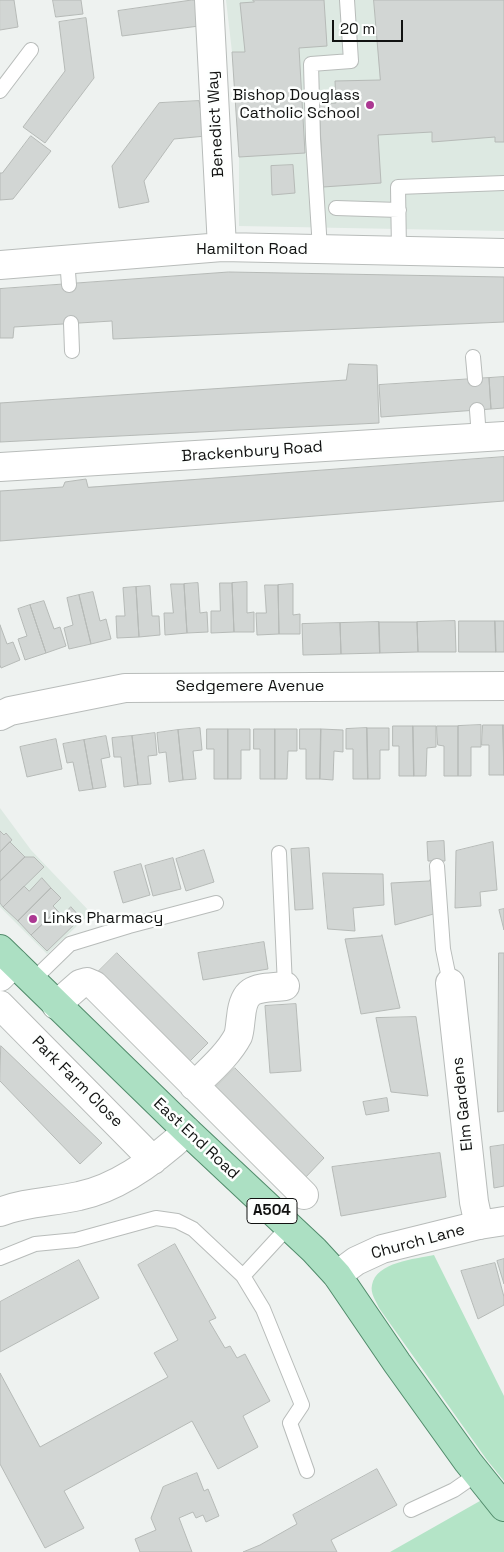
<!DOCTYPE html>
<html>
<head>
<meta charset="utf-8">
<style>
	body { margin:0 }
	#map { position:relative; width:504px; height:1552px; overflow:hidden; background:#eef2f0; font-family:"Space Grotesk",sans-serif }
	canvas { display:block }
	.scale { position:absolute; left:332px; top:20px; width:71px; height:22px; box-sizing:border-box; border:2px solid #111211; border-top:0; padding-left:6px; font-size:15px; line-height:18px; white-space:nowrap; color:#111211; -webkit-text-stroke:4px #fdfffe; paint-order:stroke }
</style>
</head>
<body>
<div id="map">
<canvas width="504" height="1552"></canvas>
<div class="scale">20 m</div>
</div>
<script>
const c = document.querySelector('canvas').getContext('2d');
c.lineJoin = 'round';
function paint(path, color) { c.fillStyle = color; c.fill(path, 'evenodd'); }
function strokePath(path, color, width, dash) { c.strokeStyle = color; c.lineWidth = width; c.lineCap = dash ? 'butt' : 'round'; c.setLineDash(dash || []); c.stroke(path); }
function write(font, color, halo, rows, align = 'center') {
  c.font = font + ' "Space Grotesk",sans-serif'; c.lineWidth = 5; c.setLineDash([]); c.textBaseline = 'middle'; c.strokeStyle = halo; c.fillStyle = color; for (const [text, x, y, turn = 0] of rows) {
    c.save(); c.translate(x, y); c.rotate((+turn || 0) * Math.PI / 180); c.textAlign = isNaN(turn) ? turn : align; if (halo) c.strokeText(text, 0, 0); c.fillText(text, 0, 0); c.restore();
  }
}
const built = new Path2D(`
	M226,0H504V231L239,226V157L232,52Z
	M0,808L31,850L91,913L47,954L0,907Z`);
const green = new Path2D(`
	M434,1255L504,1396V1481L487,1460L379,1308C376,1301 370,1293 372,1285C376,1262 415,1259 434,1255Z
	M494,1493L504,1507V1552H390Z`);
const building = new Path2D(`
	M0,0H14L18,27L0,30Z
	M53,0H81L83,14L56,17Z
	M192,0H196L199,26L122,36L118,11Z
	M253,0H324L327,46L299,48L305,153L239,157L232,52H245L240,3L254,2Z
	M374,0H504V142H495V137L432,142V132L378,135L381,183L323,187L319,104L336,103L335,81L380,80Z
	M86,18L94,78L45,143L23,127L65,71L59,22Z
	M199,101L206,136L174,139L144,181L149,202L119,208L112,166L159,103Z
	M31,136L51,151L13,199L0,200V173H2Z
	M293,165L295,193L272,195L271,166Z
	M229,272L504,277V322L113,339L112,321L14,327L13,338H0V289Z
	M349,364L377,365L379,423L0,442V403L346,380Z
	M504,377V408L491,409L489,378Z
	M489,378L491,409L381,417L379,385Z
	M504,457V501L0,541V491L63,487L65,482L86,479L88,487Z
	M247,582V613L254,612V632H234L232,583Z
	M198,583L200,613L207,612L208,632L187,633L184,584Z
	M220,583H232L234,632L211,633V611H220Z
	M171,584H184L187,633L165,635L164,613H173Z
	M293,584V615L300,614V634H279L278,585Z
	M265,585H278L279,634L257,635L256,613H266Z
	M150,586L152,616H159L160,635L139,637L136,587Z
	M136,587L139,637L117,638L116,616H125L123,588Z
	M93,592L100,621L106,619L111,639L91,644L79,595Z
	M79,595L91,644L69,649L64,628L73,625L67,598Z
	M44,601L54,629L60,627L66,646L46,653L30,605Z
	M30,605L46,653L25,660L18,639L27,636L18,609Z
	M455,621L456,652H418L417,622Z
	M459,621H495L496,652H459Z
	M495,621H504V652H496Z
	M379,622H417L418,652L380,653Z
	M379,622L380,653L341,654L340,623Z
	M340,623L341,654L303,655L302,624Z
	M0,625L7,644L13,642L20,660L1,668L0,665Z
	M481,725V747H471V776H458V726Z
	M483,725H503L504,775H489V745H482Z
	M503,725H504V775Z
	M393,726H413L414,776H399V746H393Z
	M413,726H436V747L427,748L426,776H414Z
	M437,726H458V776H444V746L438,745Z
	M200,728L202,750L193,751L196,779L183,780L178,730Z
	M367,728L368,779H353V749H346V729Z
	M367,728H389V750H380V779H368Z
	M207,729H228V779H214V749H207Z
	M228,729H250V750H241V779H228Z
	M254,729H275V779H260V749H254Z
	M275,729H297V751H288L287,779H275Z
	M300,729H321L320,779H306V749H300Z
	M321,729L343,730V752L334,751L333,780L320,779Z
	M178,730L183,780L169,782L166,752L159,753L157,733Z
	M155,733L157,755L148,756L151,784L138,785L132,736Z
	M106,736L110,757L101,759L106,787L93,789L84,740Z
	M132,736L138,785L124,787L121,757H114L112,738Z
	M56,739L62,769L27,777L20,747Z
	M84,740L93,789L79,791L73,762L67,763L63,744Z
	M0,831L4,835L6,833L12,840L0,852Z
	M444,841L445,861H428L427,842Z
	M10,842L25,857L0,881V852Z
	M493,842L497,890L480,892L481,906L455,908L456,851Z
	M309,848L313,909L295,910L291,849Z
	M204,850L214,882L186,891L176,859Z
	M25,857H34L44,867L3,907L0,903V881Z
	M173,858L181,889L153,896L145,866Z
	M141,864L150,895L123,903L114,872Z
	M323,873L383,874L384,905L353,908L355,931L328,929Z
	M42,878L51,888L18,921L3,907L24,886L29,891Z
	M430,880L437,913L395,925L391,883L429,881Z
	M51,888L61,898L53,906L57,910L31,935L18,921Z
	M71,907L81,918L47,951L31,935L57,910L62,916Z
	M504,909V930L499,910Z
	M382,935L400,1008L361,1014L345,939L381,936Z
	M264,942L268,969L203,980L198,953Z
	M117,953L208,1043L188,1063L98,972Z
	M499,953H504V1111L498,1112Z
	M296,1004L301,1071L270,1073L265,1006Z
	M416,1017L428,1096L391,1092L376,1018Z
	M1,1046L102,1143L80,1164L0,1081Z
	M235,1068L324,1158L304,1179L215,1088Z
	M387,1098L389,1111L366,1115L363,1102Z
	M504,1145V1186L494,1188L490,1147Z
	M440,1153L446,1197L341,1216L332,1167Z
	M175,1244L216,1318L209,1321L225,1348L230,1346L237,1358L245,1354L270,1401L243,1416L258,1447L218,1469L192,1421L64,1491L84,1528L45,1548L0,1464V1373L40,1447L168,1377L154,1353L178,1340L138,1265Z
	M504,1259V1284L497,1261Z
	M79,1260L99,1298L0,1352V1302Z
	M495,1263L504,1297V1305L478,1319L461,1271Z
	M377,1469L397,1505L331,1540L337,1552H243L260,1545L297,1524L293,1515Z
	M197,1473L204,1491L208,1489L219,1516L206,1522L203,1515L196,1518L193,1512L179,1518L192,1552H140L135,1539L156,1530L151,1518L163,1487Z`);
const lane = new Path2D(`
	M0,91L31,50
	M336,208L399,210
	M320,249L313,139L311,64L351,61L347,0
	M399,251L398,187L504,183
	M67,259L69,285
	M71,323L72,351
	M473,357L475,379
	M477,410L479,438
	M279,853L285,986
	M437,866L443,949L450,983
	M32,981L70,944L129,926L216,903
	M0,1258L35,1244L76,1240L156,1218L177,1221L193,1229L243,1276L289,1226
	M243,1276L263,1309L302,1405L290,1423L307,1471
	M411,1510L454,1490L477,1474`);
const street = new Path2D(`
	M209,0L222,247
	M0,265L222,247L504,253
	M0,467L504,436
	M0,716L10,711L125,688L504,686
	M0,977L14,963
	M450,983L474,1202L479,1225
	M0,1005L153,1160
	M56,1005L80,984L87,982L94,985L304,1195
	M194,1086C209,1071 228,1055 238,1036C240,1030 240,1023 241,1017C244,985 258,989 285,986
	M0,1212C25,1202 53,1202 79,1196C118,1188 158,1158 187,1131`);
const secondary = new Path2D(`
	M337,1275L356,1261L382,1249L479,1225L504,1221`);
const primary = new Path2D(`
	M0,949L187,1131L314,1250L337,1275L397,1363L468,1462L504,1507`);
const markers = [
	[370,105,5,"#ac3892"],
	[33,919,5,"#ac3892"]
];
const shields = [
	[272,1211,50]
];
const shieldNames = [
	["A504",272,1211]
];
const poiNames = [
	["Bishop Douglass",360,96],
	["Catholic School",360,114],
	["Links Pharmacy",43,919,"left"]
];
const streetNames = [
	["Benedict Way",216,124,-93],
	["Hamilton Road",252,250],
	["Brackenbury Road",252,452,-4],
	["Sedgemere Avenue",250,687],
	["Park Farm Close",77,1082,45],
	["Elm Gardens",463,1104,-96],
	["East End Road",196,1139,43],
	["Church Lane",418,1242,-15]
];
paint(built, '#dde9e2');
paint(green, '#b4e4c7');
paint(building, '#d2d6d4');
strokePath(building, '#b6bab7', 1);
strokePath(lane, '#b8bcba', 16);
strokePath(street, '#b8bcba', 30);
strokePath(secondary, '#b8bcba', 30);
strokePath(primary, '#518b6b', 30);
strokePath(lane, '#fff', 14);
strokePath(street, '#fff', 28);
strokePath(secondary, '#fff', 28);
strokePath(primary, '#ace0c3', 28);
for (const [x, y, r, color] of markers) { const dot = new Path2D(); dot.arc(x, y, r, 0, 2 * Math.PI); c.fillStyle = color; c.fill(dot); strokePath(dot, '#fdfffe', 2); }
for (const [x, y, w] of shields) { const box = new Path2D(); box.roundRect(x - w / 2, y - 12.5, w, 25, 4); c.fillStyle = '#fdfffe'; c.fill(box); strokePath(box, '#111211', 1); }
write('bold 15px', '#111211', null, shieldNames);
write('16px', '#111211', '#fdfffe', poiNames, 'right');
write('16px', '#111211', '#fdfffe', streetNames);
</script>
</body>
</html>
